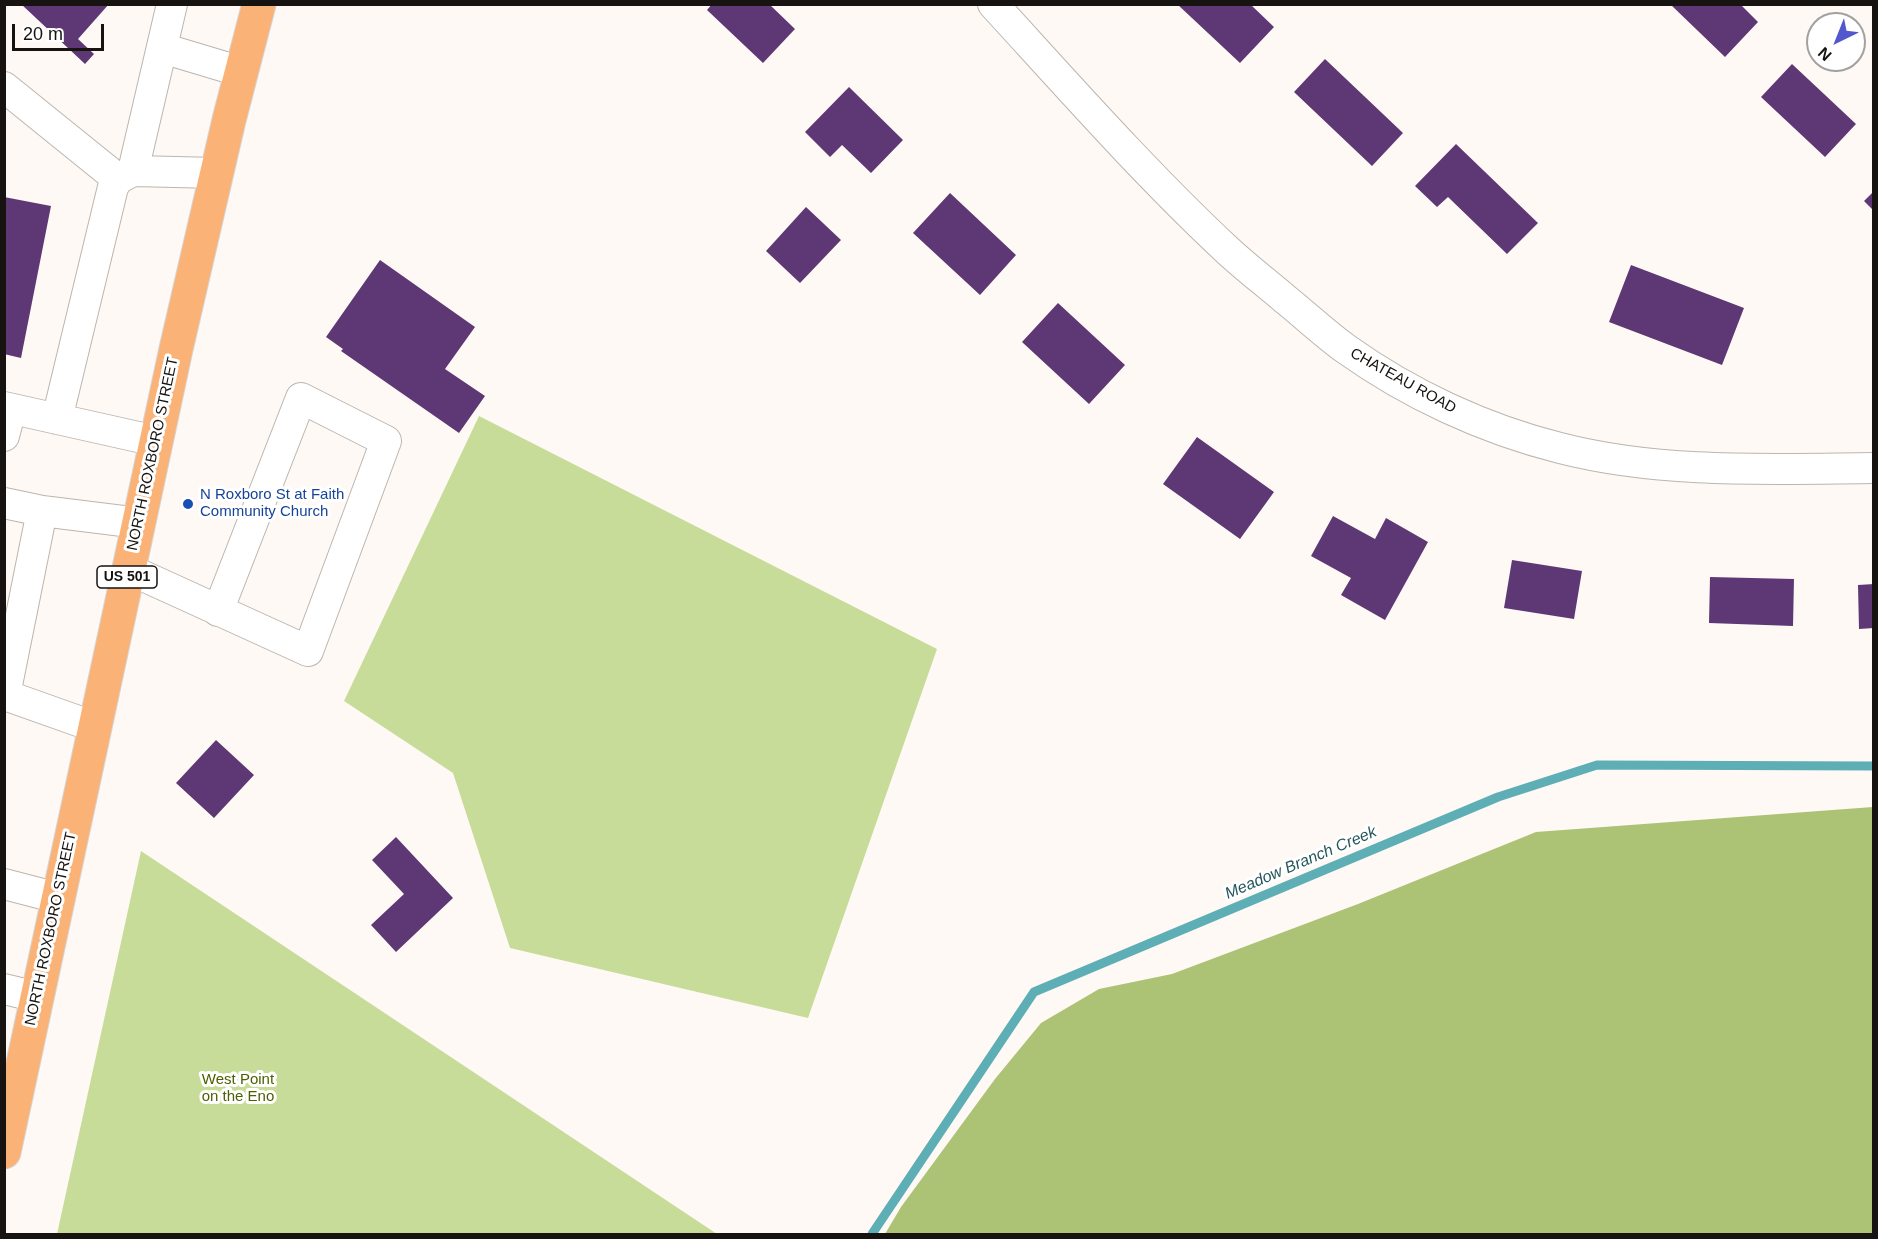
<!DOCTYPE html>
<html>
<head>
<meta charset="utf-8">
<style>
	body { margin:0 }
	#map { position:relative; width:1878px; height:1239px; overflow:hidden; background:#fef9f5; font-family:Arial,sans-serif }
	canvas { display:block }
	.frame { position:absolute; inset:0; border:6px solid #161310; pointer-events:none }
	.north { position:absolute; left:1806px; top:12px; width:60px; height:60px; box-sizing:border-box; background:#fff; border:2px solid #a2a19f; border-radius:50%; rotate:223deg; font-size:16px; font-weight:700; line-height:24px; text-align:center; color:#161310 }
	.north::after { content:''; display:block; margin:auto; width:21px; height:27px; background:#5357ce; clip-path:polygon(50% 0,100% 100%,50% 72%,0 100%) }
	.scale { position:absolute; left:12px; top:24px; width:92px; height:27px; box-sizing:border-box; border:3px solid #161310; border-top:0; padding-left:8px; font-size:18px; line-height:21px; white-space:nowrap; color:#161310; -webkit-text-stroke:4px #fff; paint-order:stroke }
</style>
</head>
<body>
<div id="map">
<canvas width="1878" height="1239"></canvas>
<div class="frame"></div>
<div class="north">N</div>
<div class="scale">20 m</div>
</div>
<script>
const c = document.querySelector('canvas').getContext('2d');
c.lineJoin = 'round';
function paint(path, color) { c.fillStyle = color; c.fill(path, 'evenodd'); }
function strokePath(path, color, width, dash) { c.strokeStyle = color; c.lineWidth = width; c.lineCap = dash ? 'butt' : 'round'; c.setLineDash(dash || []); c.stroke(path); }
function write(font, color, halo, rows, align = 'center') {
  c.font = font + ' Arial,sans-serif'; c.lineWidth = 6; c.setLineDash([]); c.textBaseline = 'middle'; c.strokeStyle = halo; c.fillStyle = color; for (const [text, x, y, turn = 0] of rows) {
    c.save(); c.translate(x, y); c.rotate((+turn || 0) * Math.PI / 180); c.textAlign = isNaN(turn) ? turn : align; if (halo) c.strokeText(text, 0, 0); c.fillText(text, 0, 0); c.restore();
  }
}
const green = new Path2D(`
	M479,416L937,649L808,1018L510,948L453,773L344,701Z
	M141,851L717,1234H57Z`);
const forest = new Path2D(`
	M1873,807V1234H885L901,1207L995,1079L1041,1023L1099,989L1172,974L1358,904L1536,832Z`);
const stream = new Path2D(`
	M872,1234L1034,992L1498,797L1597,765L1874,766`);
const building = new Path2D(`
	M21,4H109L78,39L94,54L85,64Z
	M712,4H769L795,29L763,63L707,10Z
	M1177,4H1250L1274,27L1240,63Z
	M1670,4H1740L1758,22L1725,57Z
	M1325,59L1403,133L1372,166L1294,92Z
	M1792,64L1856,124L1825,157L1761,97Z
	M849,87L903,140L871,173L842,145L830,157L805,132Z
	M1456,144L1538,223L1507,254L1448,197L1437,207L1415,186Z
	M1874,191V211L1864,201Z
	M950,193L1016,255L980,295L913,233Z
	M4,197L51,206L21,358L4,354Z
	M806,207L841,240L800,283L766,251Z
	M380,260L475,327L445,369L485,396L459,433L341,351L343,349L326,337Z
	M1631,265L1744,308L1722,365L1609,322Z
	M1058,303L1125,365L1089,404L1022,342Z
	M1197,437L1274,492L1240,539L1163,484Z
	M1333,516L1375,539L1386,518L1428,542L1385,620L1341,595L1351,578L1311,556Z
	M1512,560L1582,571L1574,619L1504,608Z
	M1710,577L1794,579L1793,626L1709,623Z
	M1874,584V628L1859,629L1858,585Z
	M216,740L254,775L214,818L176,783Z
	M396,837L453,898L396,952L371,925L404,894L372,860Z`);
const minor = new Path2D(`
	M993,4C1069,87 1143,171 1225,248C1244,266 1265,282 1285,299C1305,315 1325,334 1346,349C1409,394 1484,429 1560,448C1661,474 1769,469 1874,468
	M162,48L242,72
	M4,87L118,179
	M133,171L172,4
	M4,407L156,441
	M57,419L113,187L118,179L133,171L217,173
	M4,436L11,409
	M4,503L42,511L139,523
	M42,511L5,695L95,727
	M128,569L308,651L386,441L301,398L218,611
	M4,884L58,898
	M4,989L37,997`);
const highway = new Path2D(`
	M4,1152L176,349L229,120L259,4`);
const markers = [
	[188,504,6,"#1a4fb4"]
];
const shields = [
	[127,577,60]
];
const shieldNames = [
	["US 501",127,577]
];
const streetNames = [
	["CHATEAU ROAD",1403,381,29],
	["NORTH ROXBORO STREET",153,454,-78],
	["NORTH ROXBORO STREET",51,929,-78]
];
const transitNames = [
	["N Roxboro St at Faith",200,495],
	["Community Church",200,512]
];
const parkNames = [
	["West Point",238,1080],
	["on the Eno",238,1097]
];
const waterNames = [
	["Meadow Branch Creek",1301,863,-23]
];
paint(green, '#c8dc99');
paint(forest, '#acc274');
strokePath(stream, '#5eaeb5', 9);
paint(building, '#5e3875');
strokePath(minor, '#bdb5ae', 32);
strokePath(highway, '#d5d5d4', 35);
strokePath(minor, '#fff', 30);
strokePath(highway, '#fbb276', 33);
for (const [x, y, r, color] of markers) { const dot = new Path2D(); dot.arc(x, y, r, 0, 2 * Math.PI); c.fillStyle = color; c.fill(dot); strokePath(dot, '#fff', 2); }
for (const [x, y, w] of shields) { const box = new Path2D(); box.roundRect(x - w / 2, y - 11, w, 22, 4.5); c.fillStyle = '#fff'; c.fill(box); strokePath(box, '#161310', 1.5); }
write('bold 14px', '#161310', null, shieldNames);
write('15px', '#161310', '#fff', streetNames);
write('15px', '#164399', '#fff', transitNames, 'left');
write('15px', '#4d5f02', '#fff', parkNames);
write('italic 16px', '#24575c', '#fff', waterNames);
</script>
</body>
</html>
